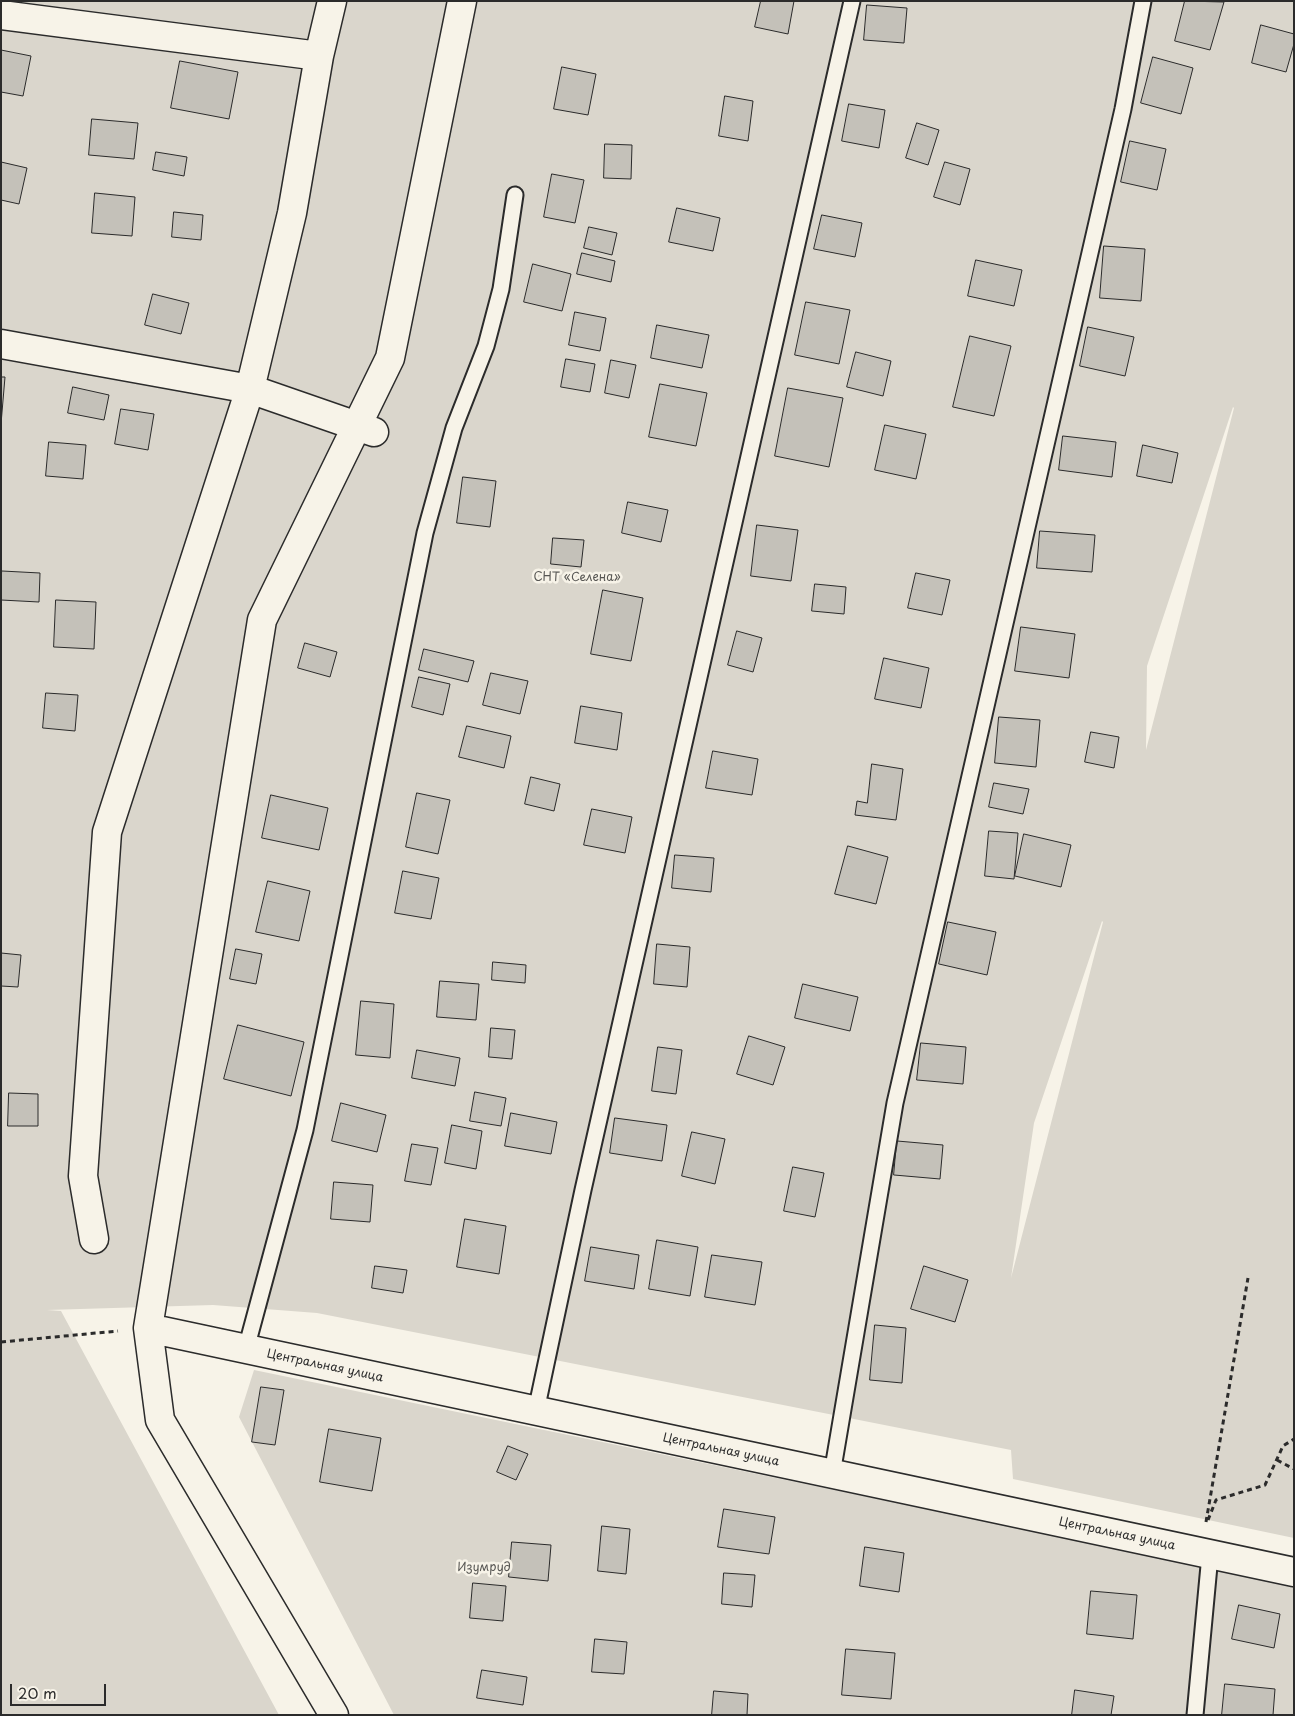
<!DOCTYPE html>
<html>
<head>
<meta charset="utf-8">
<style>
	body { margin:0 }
	#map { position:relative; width:1295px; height:1716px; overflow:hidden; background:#f7f3e8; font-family:"Playpen Sans",sans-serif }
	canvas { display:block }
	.frame { position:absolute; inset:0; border:2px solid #2b2b2b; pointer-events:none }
	.scale { position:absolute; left:10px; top:1684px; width:96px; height:22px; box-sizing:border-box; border:2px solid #2b2b2b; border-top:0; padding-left:6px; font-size:15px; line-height:18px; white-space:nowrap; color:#2b2b2b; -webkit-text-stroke:4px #f7f3e8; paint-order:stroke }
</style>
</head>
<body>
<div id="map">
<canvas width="1295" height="1716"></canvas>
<div class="frame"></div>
<div class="scale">20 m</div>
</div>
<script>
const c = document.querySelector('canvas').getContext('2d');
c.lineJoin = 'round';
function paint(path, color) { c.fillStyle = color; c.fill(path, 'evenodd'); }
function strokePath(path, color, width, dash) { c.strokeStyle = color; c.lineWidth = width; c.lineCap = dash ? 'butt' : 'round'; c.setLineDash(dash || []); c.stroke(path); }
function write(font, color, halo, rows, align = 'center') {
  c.font = font + ' "Playpen Sans",sans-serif'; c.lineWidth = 5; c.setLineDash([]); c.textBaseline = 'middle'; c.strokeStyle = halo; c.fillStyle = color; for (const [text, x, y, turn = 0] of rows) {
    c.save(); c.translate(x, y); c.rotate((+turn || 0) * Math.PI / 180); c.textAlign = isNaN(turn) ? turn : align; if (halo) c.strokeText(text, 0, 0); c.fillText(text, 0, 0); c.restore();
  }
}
const green = new Path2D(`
	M1,1H1294V1538L1013,1479L1011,1450L317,1313L213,1305L47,1310L61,1311L279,1715H1ZM1233,407L1234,408L1146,750L1147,666ZM1102,921L1103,922L1011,1278L1034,1123Z
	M254,1370L1294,1585V1715H394L239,1417Z`);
const building = new Path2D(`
	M761,1H794L788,34L755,27Z
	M1185,1L1224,2L1210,50L1175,41Z
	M867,5L907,8L904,43L864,40Z
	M1261,25L1294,34V44L1286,72L1252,63Z
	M1,50L31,56L23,96L1,92Z
	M1153,57L1193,68L1181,114L1141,103Z
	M180,61L238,72L229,119L171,108Z
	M562,67L596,74L588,115L554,109Z
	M725,96L753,101L748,141L719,136Z
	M849,104L885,110L879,148L842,141Z
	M92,119L138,123L134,159L89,155Z
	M917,123L939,130L928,165L906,158Z
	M1130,141L1166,149L1157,190L1121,182Z
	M605,144L632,145L631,179L604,178Z
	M156,152L187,157L184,176L153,170Z
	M1,162L27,168L19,204L1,200Z
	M945,162L970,169L960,205L934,197Z
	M552,174L584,180L575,223L544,217Z
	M95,193L135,197L132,236L92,233Z
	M677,208L720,218L713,251L669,242Z
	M174,212L203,215L201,240L172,237Z
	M822,215L862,223L855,257L814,249Z
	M589,227L617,233L612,255L584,248Z
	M1104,246L1145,249L1141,301L1100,298Z
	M582,253L615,261L611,282L577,274Z
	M976,260L1022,270L1014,306L968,296Z
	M533,264L571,274L562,311L524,302Z
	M153,294L189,303L181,334L145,325Z
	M806,302L850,310L839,364L795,355Z
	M575,312L606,318L600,351L569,345Z
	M657,325L709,335L702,368L651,358Z
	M1088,327L1134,337L1125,376L1080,366Z
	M970,336L1011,346L994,416L953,407Z
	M856,352L891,361L883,396L847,387Z
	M566,359L595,364L590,392L561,387Z
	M611,360L636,365L629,398L605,393Z
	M1,377H5L1,424Z
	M660,384L707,393L696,446L649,437Z
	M73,387L109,395L104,420L68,413Z
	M788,388L843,398L829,467L775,456Z
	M121,409L154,414L148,450L115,444Z
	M885,425L926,434L916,479L875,470Z
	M1063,436L1116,442L1112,477L1059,470Z
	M49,442L86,445L83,479L46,476Z
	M1143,445L1178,453L1172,483L1137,476Z
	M463,477L496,481L490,527L457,523Z
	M628,502L668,510L661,542L622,533Z
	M757,525L798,530L791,581L751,576Z
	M1040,531L1095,535L1092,572L1037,568Z
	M553,538L584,540L581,567L551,564Z
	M2,571L40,573L39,602L1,600Z
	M916,573L950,580L942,615L908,608Z
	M815,584L846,587L844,614L812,611Z
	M603,590L643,598L631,661L591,654Z
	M56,600L96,602L94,649L54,647Z
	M1021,627L1075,634L1069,678L1015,671Z
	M737,631L762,638L753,672L728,665Z
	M305,643L337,652L330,677L298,668Z
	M424,649L474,661L468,682L419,670Z
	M884,658L929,668L921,708L875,699Z
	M491,673L528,681L520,714L483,705Z
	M419,677L450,684L443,715L412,707Z
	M46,693L78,695L75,731L43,728Z
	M581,706L622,713L617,750L575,743Z
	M999,717L1040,720L1036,767L995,763Z
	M467,726L511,736L504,768L459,757Z
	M1091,732L1119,737L1114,768L1085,762Z
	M713,751L758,759L752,795L706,788Z
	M872,764L903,769L896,820L855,815L857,801L867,803Z
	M531,777L560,784L554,811L525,804Z
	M994,783L1029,789L1023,814L989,807Z
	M417,793L450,800L438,854L406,847Z
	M271,795L328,808L319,850L262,838Z
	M592,809L632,817L625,853L584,845Z
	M989,831L1018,833L1014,879L985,876Z
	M1024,834L1071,845L1061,887L1015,876Z
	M848,846L888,857L876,904L835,894Z
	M675,855L714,858L711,892L672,888Z
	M403,871L439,878L431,919L395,913Z
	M268,881L310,891L299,941L256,932Z
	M948,922L996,932L987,975L939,964Z
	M657,944L690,947L687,987L654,984Z
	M236,949L262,954L256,984L230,979Z
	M1,953L21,955L18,987L1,986Z
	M493,962L526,965L525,983L492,980Z
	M440,981L479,984L476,1020L437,1017Z
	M803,984L858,997L850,1031L795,1018Z
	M361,1001L394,1004L390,1058L356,1055Z
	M238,1025L304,1042L291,1096L224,1079Z
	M491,1028L515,1030L512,1059L489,1057Z
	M749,1036L785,1047L773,1085L737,1074Z
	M921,1043L966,1047L963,1084L917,1080Z
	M658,1047L682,1050L676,1094L652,1091Z
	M417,1050L460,1058L455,1086L412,1078Z
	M475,1092L506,1098L501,1126L470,1121Z
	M9,1093L38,1094V1126H8Z
	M341,1103L386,1115L377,1152L332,1141Z
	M511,1113L557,1122L551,1154L505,1146Z
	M615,1118L667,1125L662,1161L610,1153Z
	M452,1125L482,1131L476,1169L445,1163Z
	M692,1132L725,1139L715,1184L682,1176Z
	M897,1141L943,1145L940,1179L894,1175Z
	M412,1144L438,1148L431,1185L405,1181Z
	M793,1167L824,1173L815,1217L784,1211Z
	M334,1182L373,1185L370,1222L331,1219Z
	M465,1219L506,1226L499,1274L457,1267Z
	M657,1240L698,1247L690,1296L649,1289Z
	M591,1247L639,1255L634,1289L585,1281Z
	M712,1255L762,1262L755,1305L705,1297Z
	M375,1266L407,1270L403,1293L372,1288Z
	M924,1266L968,1280L955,1322L911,1309Z
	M875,1325L906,1328L902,1383L870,1380Z
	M261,1387L284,1390L275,1445L252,1442Z
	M329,1429L381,1438L372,1491L320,1482Z
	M508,1446L528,1454L516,1480L497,1472Z
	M724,1509L775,1517L769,1554L718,1547Z
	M602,1526L630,1529L626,1574L598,1571Z
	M512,1542L551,1545L548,1581L509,1577Z
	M865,1547L904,1553L899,1592L860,1586Z
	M724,1573L755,1575L752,1607L722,1604Z
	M473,1583L506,1586L503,1621L470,1618Z
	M1091,1591L1137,1595L1133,1639L1087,1634Z
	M1239,1605L1280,1614L1274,1648L1232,1639Z
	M595,1639L627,1642L624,1674L592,1672Z
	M846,1649L895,1653L891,1699L842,1695Z
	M482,1670L527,1677L523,1705L477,1698Z
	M1225,1684L1275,1689L1273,1715H1222Z
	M1075,1690L1114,1696L1111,1715H1072Z
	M714,1691L748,1694L747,1715H712Z`);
const path = new Path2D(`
	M1,1342L118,1331
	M1277,1460L1294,1469
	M1208,1520L1216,1500L1265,1485L1283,1446L1294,1439
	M1206,1522L1248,1278`);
const lane = new Path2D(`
	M246,1349L305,1130L425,533L454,428L486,346L501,289L515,195
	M536,1411L583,1190L852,1
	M832,1474L895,1103L1123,109L1143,1
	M1195,1715L1210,1555`);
const street = new Path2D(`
	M1,15L319,56
	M1,344L250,389L374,432
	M94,1239L83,1176L107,832L250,389L292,213L319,56L332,1
	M148,1328L1294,1572
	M334,1715L160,1420L148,1328L262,620L390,358L462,1`);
const parkNames = [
	["СНТ «Селена»",577,578],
	["Изумруд",484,1568]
];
const streetNames = [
	["Центральная улица",325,1366,12],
	["Центральная улица",721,1450,12],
	["Центральная улица",1117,1534,12]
];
paint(green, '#dad6cc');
paint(building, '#c4c1b9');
strokePath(building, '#2b2b2b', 1);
strokePath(lane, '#2b2b2b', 19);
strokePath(street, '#2b2b2b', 31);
strokePath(path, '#2b2b2b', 3, [5, 4]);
strokePath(lane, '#f7f3e8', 15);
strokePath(street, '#f7f3e8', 28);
write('12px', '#575653', '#f7f3e8', parkNames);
write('12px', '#2b2b2b', '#f7f3e8', streetNames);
</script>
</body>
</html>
